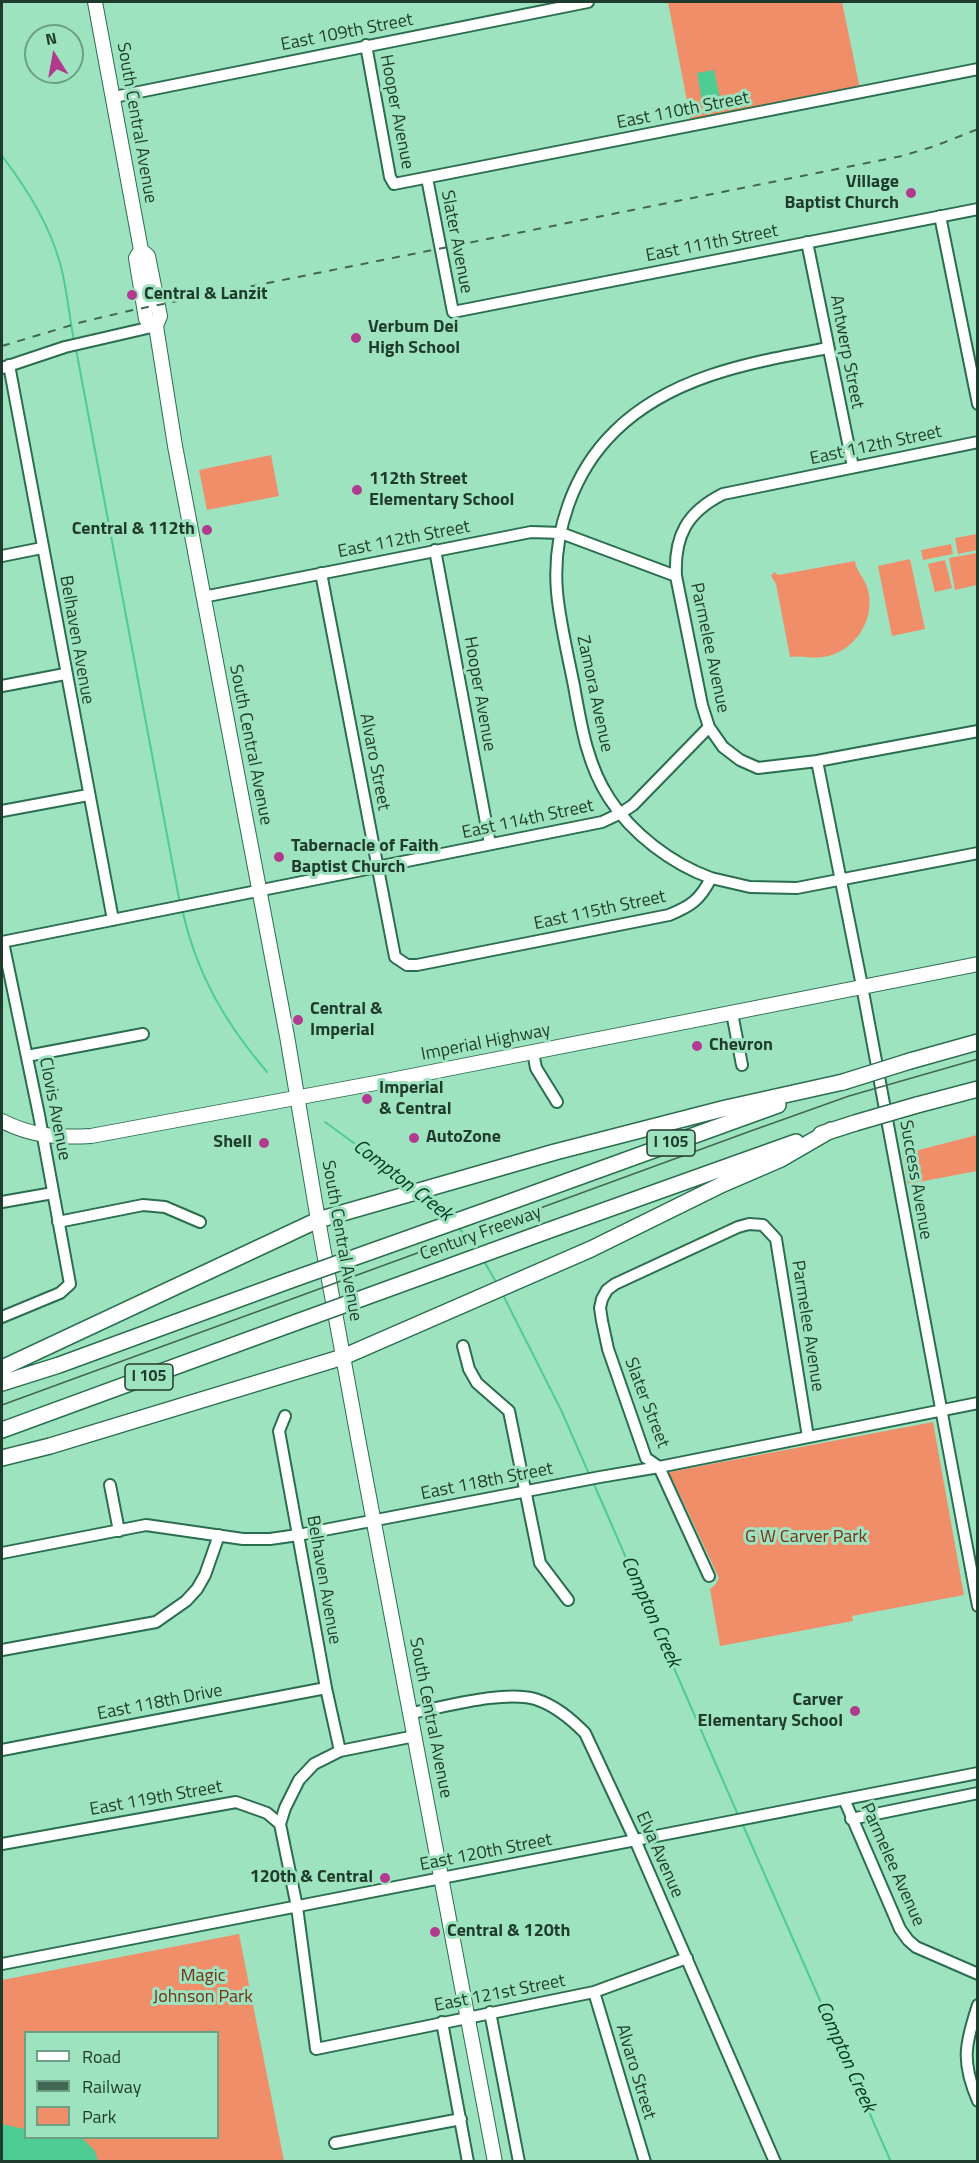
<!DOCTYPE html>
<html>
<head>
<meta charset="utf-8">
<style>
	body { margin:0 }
	#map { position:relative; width:979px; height:2163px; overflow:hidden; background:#9ee3bf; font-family:"Titillium Web",sans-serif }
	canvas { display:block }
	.frame { position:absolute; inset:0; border:3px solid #1f3b2d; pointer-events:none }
	.legend { position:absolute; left:24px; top:2031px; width:195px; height:108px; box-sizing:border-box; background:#9ee3bf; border:2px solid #6ba085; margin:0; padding:8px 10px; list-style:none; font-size:18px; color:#1f3b2d }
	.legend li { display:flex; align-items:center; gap:12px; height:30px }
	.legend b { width:30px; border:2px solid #6ba085 }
	.north { position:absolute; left:24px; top:24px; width:60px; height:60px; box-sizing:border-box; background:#9ee3bf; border:2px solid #6ba085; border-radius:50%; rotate:349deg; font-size:16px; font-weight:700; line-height:24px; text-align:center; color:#1f3b2d }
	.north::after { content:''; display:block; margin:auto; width:21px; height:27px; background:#b13a8f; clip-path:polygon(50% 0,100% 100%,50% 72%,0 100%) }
</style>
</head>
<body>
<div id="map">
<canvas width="979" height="2163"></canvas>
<div class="frame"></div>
<ul class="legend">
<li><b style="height:8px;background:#fff"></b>Road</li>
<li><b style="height:8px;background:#406753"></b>Railway</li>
<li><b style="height:16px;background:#f08e69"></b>Park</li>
</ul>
<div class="north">N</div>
</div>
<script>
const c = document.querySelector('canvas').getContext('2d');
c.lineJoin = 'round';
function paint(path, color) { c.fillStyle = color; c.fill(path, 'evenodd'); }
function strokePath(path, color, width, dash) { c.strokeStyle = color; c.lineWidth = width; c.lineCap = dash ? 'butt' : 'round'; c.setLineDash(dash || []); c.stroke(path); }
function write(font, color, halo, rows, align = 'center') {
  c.font = font + ' "Titillium Web",sans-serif'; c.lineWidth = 6; c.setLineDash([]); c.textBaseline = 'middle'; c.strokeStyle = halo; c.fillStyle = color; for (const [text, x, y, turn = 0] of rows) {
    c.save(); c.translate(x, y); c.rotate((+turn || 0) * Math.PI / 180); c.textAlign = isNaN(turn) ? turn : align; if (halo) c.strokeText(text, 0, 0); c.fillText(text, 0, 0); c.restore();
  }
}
const green = new Path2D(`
	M668,2H842L860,89L691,122Z
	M271,455L279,496L207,510L199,470Z
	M977,534V550L958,554L955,538Z
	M951,544L953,554L923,560L921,550Z
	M977,553V585L955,590L949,558Z
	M910,559L925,629L892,636L878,566Z
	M945,560L952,588L935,592L928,564Z
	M855,561C856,571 866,580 868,590C876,621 853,653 823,657C811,659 801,655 790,657L776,584L771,576L774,572L778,575Z
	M977,1135V1171L908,1184L903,1154Z
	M933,1422L964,1595L852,1616L853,1621L720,1646L710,1589L715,1585L719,1578L669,1472Z
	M239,1934L284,2161L2,2162V1980ZM26,2032H218V2138H26Z`);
const water = new Path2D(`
	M714,70L720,98L702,101L697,73Z
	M2,2124L25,2129L26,2138H82L95,2151L98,2161H2Z`);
const stream = new Path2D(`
	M2,156C26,187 49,224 60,263C67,288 69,315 74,341
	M76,349L180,904
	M182,909C196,973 225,1023 267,1072
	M325,1122L413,1186
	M424,1195L450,1216
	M459,1228L478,1251
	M484,1261L496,1282
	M502,1293L562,1412L589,1474
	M593,1482L738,1815
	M742,1823L891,2162`);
const minor = new Path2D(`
	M366,45L390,177L394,184L978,69
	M114,97L588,2
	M427,178L453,312L978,209
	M940,216L978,404
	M807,242L853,467
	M9,365L113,920
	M2,368L65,347L156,326
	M435,550L490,844
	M2,556L42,548
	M321,573L395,957L407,965H417L669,915C691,906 700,900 711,878L750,887L797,888L978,853
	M676,576L702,705L709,727
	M203,597L531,532L561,533L676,576C674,536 687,512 723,494L978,442
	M2,686L65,674
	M817,761L862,986L978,1606
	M2,811L88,795
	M711,878C672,864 632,834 609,798C587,764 581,725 574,686C568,655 560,624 557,592C552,533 573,472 615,431C672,375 754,362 828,348
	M2,942L602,822L621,813L633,805L709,727L723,747L740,760L758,768L817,761L978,731
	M732,1013L742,1065
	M533,1052L536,1068L557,1102
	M27,1056L143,1034
	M2,1202L53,1193
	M58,1222L143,1205L165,1207L200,1222
	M2,1317L60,1293L70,1284L39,1115L3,942
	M463,1346L469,1369L477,1383L509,1411L540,1563L568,1600
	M285,1416L279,1431L326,1688L340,1751
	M110,1485L119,1531
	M2,1553L146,1525L243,1539H270L298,1535L600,1477L659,1467L978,1403
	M709,1576L659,1467L646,1458L608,1349L602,1321L600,1308L602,1299L607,1290L615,1284L738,1227L749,1224L763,1225L776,1239L808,1437
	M2,1650L156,1622L186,1601L197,1589L205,1575L219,1535
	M411,1713C445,1707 503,1690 535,1699C555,1705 571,1719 585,1733L635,1840L775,2162
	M415,1736L340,1751L314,1764L299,1780L285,1808L280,1824L297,1907L316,2049L594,1992L687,1958
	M2,1750L326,1688
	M844,1799L900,1929L908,1940L916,1947L978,1974
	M851,1819L978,1793
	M2,1844L236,1802L267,1813L280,1824
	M2,1964L978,1773
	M594,1992L645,2162
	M978,2005C965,2044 961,2062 978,2101
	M490,2012L519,2162
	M442,2022L468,2162
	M335,2143L461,2119`);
const major = new Path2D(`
	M95,2L141,250L148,256L160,316L156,326L175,446L287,1036L318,1220L360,1449L495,2162
	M141,250L136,258L146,319L156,326
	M2,1121C31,1136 58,1138 91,1136L381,1082L978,964`);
const highway = new Path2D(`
	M910,1061L978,1042
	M917,1105L978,1089
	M821,1134L855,1123
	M499,1206L778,1105
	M547,1231L796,1142
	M2,1368L318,1220L555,1152L726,1108L843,1082
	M2,1383L59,1365L291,1280
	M2,1430L297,1322
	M2,1458L50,1446L343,1357L591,1249L723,1184L781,1159L831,1130`);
const tram = new Path2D(`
	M2,1405L748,1132L849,1096L978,1059`);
const rail = new Path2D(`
	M2,346L82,322L133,310L902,156L935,146L978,129`);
const highwayBridge = new Path2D(`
	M843,1082L910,1061
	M855,1123L917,1105
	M291,1280L499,1206
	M297,1322L547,1231`);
const markers = [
	[911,193,6,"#b13a8f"],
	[132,295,6,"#b13a8f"],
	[356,338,6,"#b13a8f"],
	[357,490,6,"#b13a8f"],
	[207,530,6,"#b13a8f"],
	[279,857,6,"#b13a8f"],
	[298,1020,6,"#b13a8f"],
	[697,1046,6,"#b13a8f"],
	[367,1099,6,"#b13a8f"],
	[414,1138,6,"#b13a8f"],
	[264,1143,6,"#b13a8f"],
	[855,1711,6,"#b13a8f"],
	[385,1878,6,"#b13a8f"],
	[435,1932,6,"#b13a8f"]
];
const shields = [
	[671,1143,48],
	[149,1377,48]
];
const shieldNames = [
	["I 105",671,1143],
	["I 105",149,1377]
];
const streetNames = [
	["East 109th Street",347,33,-11],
	["East 110th Street",683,111,-11],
	["Hooper Avenue",396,112,79],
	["South Central Avenue",136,123,80],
	["Slater Avenue",456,242,79],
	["East 111th Street",712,244,-11],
	["Antwerp Street",846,352,79],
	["East 112th Street",876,446,-12],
	["East 112th Street",404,540,-11],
	["Belhaven Avenue",76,640,80],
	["Parmelee Avenue",709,648,78],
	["Hooper Avenue",479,694,80],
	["Zamora Avenue",594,694,78],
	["South Central Avenue",250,745,79],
	["Alvaro Street",374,762,79],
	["East 114th Street",528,820,-12],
	["East 115th Street",600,911,-12],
	["Imperial Highway",486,1043,-11],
	["Clovis Avenue",54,1109,79],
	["Success Avenue",915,1180,80],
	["Century Freeway",481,1234,-20],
	["South Central Avenue",341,1241,80],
	["Parmelee Avenue",807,1326,81],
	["Slater Street",646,1403,69],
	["East 118th Street",487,1482,-11],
	["Belhaven Avenue",323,1580,80],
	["East 118th Drive",160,1703,-11],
	["South Central Avenue",430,1718,79],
	["East 119th Street",156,1799,-10],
	["East 120th Street",486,1853,-11],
	["Elva Avenue",659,1855,66],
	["Parmelee Avenue",892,1865,66],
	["East 121st Street",500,1994,-11],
	["Alvaro Street",635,2072,73]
];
const poiNames = [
	["Village",899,183,"right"],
	["Baptist Church",899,204,"right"],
	["Central & Lanzit",144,295],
	["Verbum Dei",368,328],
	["High School",368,349],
	["112th Street",369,480],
	["Elementary School",369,501],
	["Central & 112th",195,530,"right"],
	["Tabernacle of Faith",291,847],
	["Baptist Church",291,868],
	["Central &",310,1010],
	["Imperial",310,1031],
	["Chevron",709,1046],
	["Imperial",379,1089],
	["& Central",379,1110],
	["AutoZone",426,1138],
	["Shell",252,1143,"right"],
	["Carver",843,1701,"right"],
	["Elementary School",843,1722,"right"],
	["120th & Central",373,1878,"right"],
	["Central & 120th",447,1932]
];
const parkNames = [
	["G W Carver Park",806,1538],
	["Magic",203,1977],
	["Johnson Park",203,1998]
];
const waterNames = [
	["Compton Creek",402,1181,38],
	["Compton Creek",650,1612,66],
	["Compton Creek",845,2057,66]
];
paint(green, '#f08e69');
paint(water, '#4dcc94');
strokePath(stream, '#4dcc94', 2);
strokePath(minor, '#2a6e4f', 14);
strokePath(major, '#2a6e4f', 16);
strokePath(highway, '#2a6e4f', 18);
strokePath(minor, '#fff', 10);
strokePath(major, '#fff', 14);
strokePath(highway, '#fff', 15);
strokePath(tram, '#406753', 1.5);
strokePath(rail, '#406753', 2, [8, 8]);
strokePath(highwayBridge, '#2a6e4f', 18, []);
strokePath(highwayBridge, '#fff', 15);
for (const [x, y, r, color] of markers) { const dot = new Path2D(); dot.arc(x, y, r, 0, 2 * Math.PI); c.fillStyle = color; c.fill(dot); strokePath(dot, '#9ee3bf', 2); }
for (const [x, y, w] of shields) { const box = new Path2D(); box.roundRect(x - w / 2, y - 13, w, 26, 4.5); c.fillStyle = '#9ee3bf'; c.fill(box); strokePath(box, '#1f3b2d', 1.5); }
write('bold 16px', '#1f3b2d', null, shieldNames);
write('18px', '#1f3b2d', '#9ee3bf', streetNames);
write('bold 18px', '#1f3b2d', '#9ee3bf', poiNames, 'left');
write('18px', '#753217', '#9ee3bf', parkNames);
write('italic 20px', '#023b25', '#9ee3bf', waterNames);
</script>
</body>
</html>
